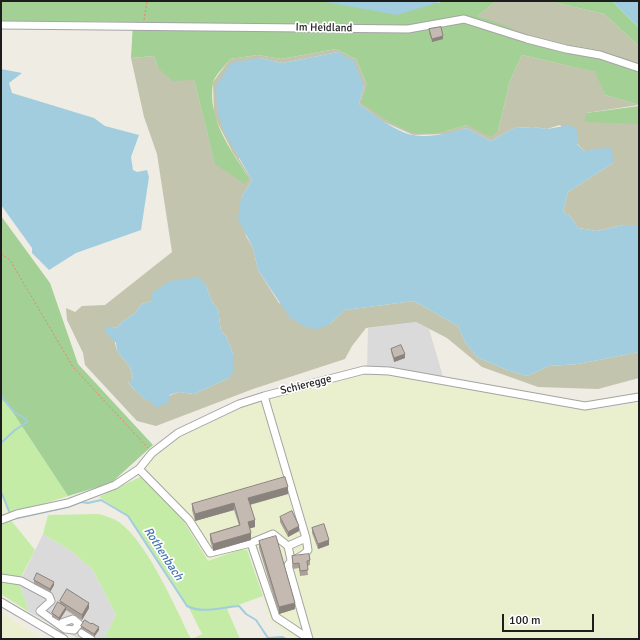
<!DOCTYPE html>
<html>
<head>
<meta charset="utf-8">
<style>
	body { margin:0 }
	#map { position:relative; width:640px; height:640px; overflow:hidden; background:#efece3; font-family:Signika,sans-serif }
	canvas { display:block }
	.frame { position:absolute; inset:0; border:2px solid #1d1d1d; pointer-events:none }
	.scale { position:absolute; left:502px; top:614px; width:92px; height:18px; box-sizing:border-box; border:2px solid #1d1d1d; border-top:0; padding-left:5px; font-size:12px; line-height:14px; white-space:nowrap; color:#1d1d1d; -webkit-text-stroke:3px #fff; paint-order:stroke }
</style>
</head>
<body>
<div id="map">
<canvas width="640" height="640"></canvas>
<div class="frame"></div>
<div class="scale">100 m</div>
</div>
<script>
const c = document.querySelector('canvas').getContext('2d');
c.lineJoin = 'round';
function paint(path, color) { c.fillStyle = color; c.fill(path, 'evenodd'); }
function strokePath(path, color, width, dash) { c.strokeStyle = color; c.lineWidth = width; c.lineCap = dash ? 'butt' : 'round'; c.setLineDash(dash || []); c.stroke(path); }
function write(font, color, halo, rows, align = 'center') {
  c.font = font + ' Signika,sans-serif'; c.lineWidth = 3.5; c.setLineDash([]); c.textBaseline = 'middle'; c.strokeStyle = halo; c.fillStyle = color; for (const [text, x, y, turn = 0] of rows) {
    c.save(); c.translate(x, y); c.rotate((+turn || 0) * Math.PI / 180); c.textAlign = isNaN(turn) ? turn : align; if (halo) c.strokeText(text, 0, 0); c.fillText(text, 0, 0); c.restore();
  }
}
const residential = new Path2D(`
	M416,322L429,329L444,380L367,367L368,328Z
	M43,534L70,550L93,570L116,615L104,639H79L29,612L19,583Z`);
const construction = new Path2D(`
	M496,1H549L604,14L639,46V64L593,49L529,38L478,16Z
	M336,49L356,59L367,85L446,131L467,125L498,131L510,81L522,55L596,72L605,95L639,105L586,113L639,124V225H623L597,231L578,228L571,217L563,212L568,192L613,163L585,152L560,125L547,129L533,127L514,128L491,141L466,128L448,134L413,135L382,121L359,104L364,86L338,52L283,63L259,58L239,159L252,180L241,198L246,236L253,248L258,270L279,303L330,324L345,310L414,301L458,326L465,342L477,357L507,370L527,376L549,366L578,364L639,352V378L598,389L538,387L482,367L447,338L416,322L366,328L352,346L345,359L253,389L156,426L137,421L85,365L83,353L67,320L66,308L75,312L82,306L105,305L172,252L157,154L144,117L131,58L154,56L158,68L194,80L215,163L249,178L233,153L214,116L213,82L230,59L258,55L281,59ZM206,285L212,302L218,309L221,331L226,336L233,354L229,378L194,394L179,392L152,402L144,399L128,383L133,380L130,367L117,351L111,327L117,328L123,321L134,314L142,304Z`);
const farmland = new Path2D(`
	M361,374H380L582,410H594L639,403V639H319L316,636L314,639H293L270,620L250,556L239,550L208,561L178,512L184,510L145,470L146,465L159,452L183,434L215,417L257,401L262,403L294,508L268,403L271,397Z
	M1,495L11,514L1,521Z
	M1,613L42,639H1Z`);
const grass = new Path2D(`
	M1,399L8,405L68,496L11,514L1,495Z
	M140,477L143,478L178,512L208,561L239,550H247L263,596L227,609L240,639H192L202,634L189,608L128,516L99,497Z
	M99,514C105,516 113,518 119,522C148,543 175,607 191,639H104L116,615L93,570L70,550L43,534L48,515Z
	M10,519L35,550L21,577H1V522Z
	M1,581L19,583L29,612L1,594Z`);
const forest = new Path2D(`
	M1,1H320L438,3L443,1H496L478,16L507,26L529,38L593,49L639,64V105L605,95L595,72L522,55L510,81L498,131L491,137L467,125C451,130 432,136 415,133C400,130 374,112 361,103L367,85L356,59L336,49L281,59L258,55L230,59C226,65 214,76 213,83C207,119 231,150 249,178L245,184L215,164L194,80L173,81L158,68L154,56L131,58L133,22L1,21Z
	M549,1H612L639,28V46L604,14Z
	M639,106V124L585,122L586,113Z
	M1,216L50,283L78,364L153,445L111,483L68,496L8,405L1,399Z`);
const water = new Path2D(`
	M320,1H443L397,15Z
	M612,1H639V28Z
	M338,52L354,61L364,86L359,104C371,113 398,133 413,135C430,138 450,133 466,128L491,141L514,128L533,127L547,129L570,125L578,130L577,144L585,152L590,149L612,148L613,163L568,192L563,212L571,217L578,228L597,231L623,225H639V352L578,364L549,366L527,376L507,370L477,357L465,342L458,326L414,301L345,310L330,324L318,329L307,328L290,318L258,270L253,248L238,219L241,198L252,180L224,132L217,110L216,86L231,63L259,58L283,63Z
	M1,69L22,73L9,83L12,93L94,118L105,126L139,135L131,157L133,170L137,172L147,170L149,177L141,230L76,253L49,270L32,253V248L1,205Z
	M199,277L206,285L212,302L218,309L221,331L226,336L233,354V373L229,378L194,394L179,392L169,395L170,401L157,408C153,403 150,402 144,399C140,396 133,387 128,383L133,379L130,367L117,351L116,343L104,330L107,326L117,328L123,321L134,314L142,304L152,301V293L170,281Z`);
const stream = new Path2D(`
	M1,396L14,412L26,419L27,422L15,430L1,443
	M1,492C5,499 6,506 10,513
	M13,519L68,507L81,502L88,503L101,500L128,516L187,606C202,614 223,607 239,606L246,614L256,620L268,638L282,637L286,639`);
const path = new Path2D(`
	M144,20L147,1
	M1,254L10,260L73,367L148,448`);
const minor = new Path2D(`
	M1,25L408,29L464,19L527,39L566,49L600,55L639,68
	M264,396L306,538L288,546
	M139,469L189,520L210,553L251,543L273,534L288,546L291,560
	M1,520L17,514L68,503L115,485L139,469L152,453L178,433L239,404L264,396L364,370L389,371L585,406L639,397
	M306,538L308,550C302,559 293,557 288,565L309,639
	M251,543L276,617L309,639
	M1,578L21,581L49,596L51,601L40,611L65,629L74,630L79,624L73,619L58,624
	M1,602L64,639
	M82,633L91,639`);
const wall = new Path2D(`
	M429,29L443,39L432,42L429,33Z
	M391,349L405,358L394,362L391,352Z
	M288,494L250,505L255,527L249,528L251,540L213,551L210,540V534L239,525L234,510L195,521L192,510V504Z
	M280,517L299,531L288,537L280,522Z
	M312,528L329,545L318,549L312,533Z
	M259,541L295,609L279,614L259,548Z
	M292,556L310,560V565L307,566L308,575L300,576L299,568L293,569L292,561Z
	M34,580L54,585L50,592L34,584Z
	M60,601L89,608L82,620L66,610L59,621L52,617V613L60,603Z
	M81,626L99,630L94,637L81,629Z`);
const shadedWall = new Path2D(`
	M443,36V39L432,42V39Z
	M405,354V358L394,362V358Z
	M288,487V494L248,505V498Z
	M234,503V510L195,521V514Z
	M255,520V527L248,529V522Z
	M299,526V531L288,537V532Z
	M251,533V540L213,551V544Z
	M329,540V545L318,549V544Z
	M54,582V585L50,592V589Z
	M89,603V608L82,620V615Z
	M295,603V609L279,614V607Z
	M66,607V610L59,621V618Z
	M99,627V630L94,637V634Z`);
const building = new Path2D(`
	M441,27L443,36L432,39L429,29Z
	M401,345L405,354L394,358L391,349Z
	M285,477L288,487L248,498L255,520L248,522L251,533L213,544L210,534L240,525L234,503L195,514L192,504Z
	M292,511L299,526L288,532L280,517Z
	M324,524L329,540L318,544L312,528Z
	M276,536L295,603L279,607L259,541Z
	M309,554L310,560L307,561L308,570L300,571L299,563L293,564L292,556Z
	M37,573L54,582L50,589L34,580Z
	M67,589L89,603L82,615L60,601Z
	M58,602L66,607L59,618L52,613Z
	M85,620L91,624L92,623L99,627L94,634L81,626Z`);
const streetNames = [
	["Im Heidland",324,28,1],
	["Schieregge",306,385,-14]
];
const waterNames = [
	["Rothenbach",163,554,57]
];
paint(residential, '#dbdada');
paint(construction, '#c3c4ae');
paint(farmland, '#eaefcd');
paint(grass, '#c4eca6');
paint(forest, '#a3d095');
paint(water, '#a1cddf');
strokePath(stream, '#a1cddf', 2);
strokePath(minor, '#a4a4a4', 9);
strokePath(path, '#ff7c64', 1, [2, 2]);
strokePath(minor, '#fff', 7);
paint(wall, '#a9a099');
paint(shadedWall, '#89827d');
paint(building, '#c4bab2');
strokePath(building, '#89827d', 1);
write('11px', '#1d1d1d', '#fff', streetNames);
write('italic 12px', '#4575b1', '#fff', waterNames);
</script>
</body>
</html>
